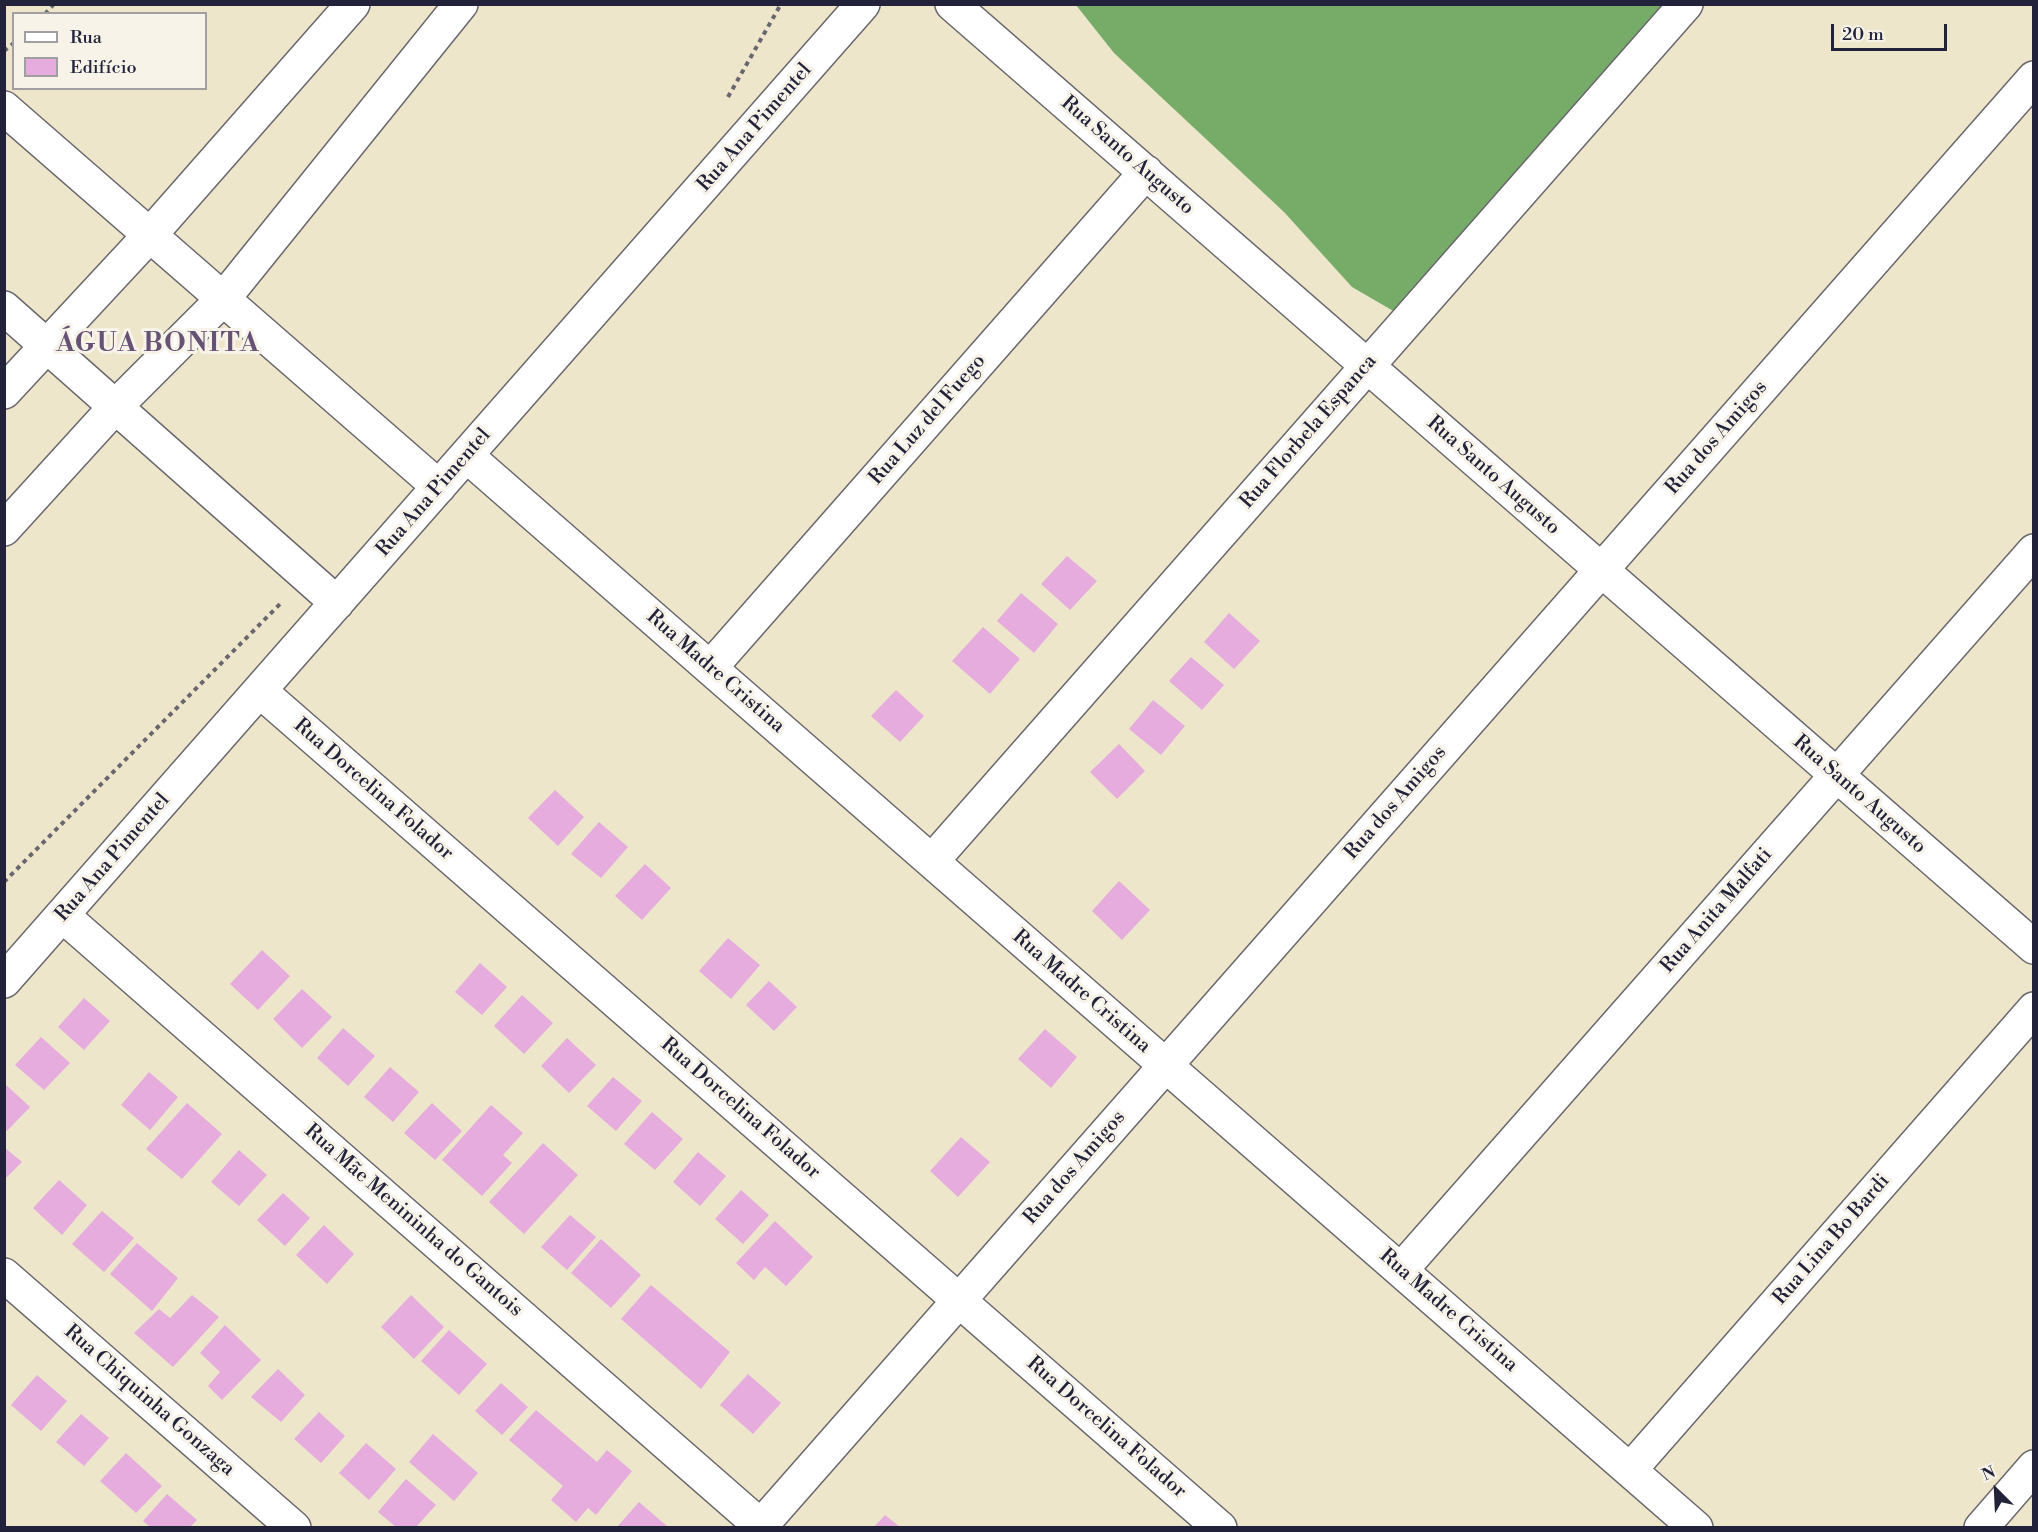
<!DOCTYPE html>
<html>
<head>
<meta charset="utf-8">
<style>
	body { margin:0 }
	#map { position:relative; width:2038px; height:1532px; overflow:hidden; background:#ede6cb; font-family:"Libre Bodoni",serif }
	canvas { display:block }
	.frame { position:absolute; inset:0; border:6px solid #22223b; pointer-events:none }
	.legend { position:absolute; left:12px; top:12px; width:195px; height:78px; box-sizing:border-box; background:#f7f3e8; border:2px solid #a29fa3; margin:0; padding:8px 10px; list-style:none; font-size:18px; color:#22223b }
	.legend li { display:flex; align-items:center; gap:12px; height:30px }
	.legend b { width:30px; border:2px solid #a29fa3 }
	.north { position:absolute; left:1966px; top:1460px; width:60px; height:60px; -webkit-text-stroke:4px #f7f3e8; paint-order:stroke; rotate:336deg; font-size:16px; font-weight:700; line-height:24px; text-align:center; color:#22223b }
	.north::after { content:''; display:block; margin:auto; width:21px; height:27px; background:#22223b; clip-path:polygon(50% 0,100% 100%,50% 72%,0 100%) }
	.scale { position:absolute; left:1831px; top:24px; width:116px; height:27px; box-sizing:border-box; border:3px solid #22223b; border-top:0; padding-left:8px; font-size:18px; line-height:21px; white-space:nowrap; color:#22223b; -webkit-text-stroke:4px #f7f3e8; paint-order:stroke }
</style>
</head>
<body>
<div id="map">
<canvas width="2038" height="1532"></canvas>
<div class="frame"></div>
<ul class="legend">
<li><b style="height:8px;background:#fff"></b>Rua</li>
<li><b style="height:16px;background:#e5acdd"></b>Edifício</li>
</ul>
<div class="north">N</div>
<div class="scale">20 m</div>
</div>
<script>
const c = document.querySelector('canvas').getContext('2d');
c.lineJoin = 'round';
function paint(path, color) { c.fillStyle = color; c.fill(path, 'evenodd'); }
function strokePath(path, color, width, dash) { c.strokeStyle = color; c.lineWidth = width; c.lineCap = dash ? 'butt' : 'round'; c.setLineDash(dash || []); c.stroke(path); }
function write(font, color, halo, rows, align = 'center') {
  c.font = font + ' "Libre Bodoni",serif'; c.lineWidth = 6; c.setLineDash([]); c.textBaseline = 'middle'; c.strokeStyle = halo; c.fillStyle = color; for (const [text, x, y, turn = 0] of rows) {
    c.save(); c.translate(x, y); c.rotate((+turn || 0) * Math.PI / 180); c.textAlign = isNaN(turn) ? turn : align; if (halo) c.strokeText(text, 0, 0); c.fillText(text, 0, 0); c.restore();
  }
}
const forest = new Path2D(`
	M1076,5H1667L1402,316L1352,287L1284,212L1114,53Z`);
const building = new Path2D(`
	M1067,556L1097,581L1070,610L1041,584Z
	M1021,593L1058,624L1034,653L997,621Z
	M1229,613L1260,641L1234,669L1204,642Z
	M983,627L1020,659L990,694L952,661Z
	M1191,657L1224,685L1202,710L1169,681Z
	M896,690L924,716L900,742L871,716Z
	M1153,700L1185,726L1161,755L1129,729Z
	M1119,744L1145,771L1117,799L1090,772Z
	M555,790L584,817L558,846L528,818Z
	M599,822L628,847L601,878L571,854Z
	M645,864L671,888L642,920L615,896Z
	M1119,881L1150,910L1122,940L1092,911Z
	M728,938L760,965L731,999L699,971Z
	M262,950L290,976L258,1010L230,984Z
	M480,963L507,987L482,1015L455,992Z
	M769,981L797,1007L774,1031L746,1005Z
	M302,989L332,1017L302,1048L273,1019Z
	M522,995L553,1023L524,1054L494,1026Z
	M84,998L110,1021L84,1050L58,1027Z
	M343,1028L375,1056L348,1086L317,1058Z
	M1045,1029L1077,1057L1051,1088L1018,1059Z
	M41,1037L70,1063L44,1090L15,1065Z
	M567,1038L596,1065L569,1093L541,1066Z
	M390,1067L419,1092L393,1122L364,1097Z
	M149,1072L178,1097L150,1130L121,1105Z
	M613,1077L642,1101L616,1131L587,1106Z
	M4,1083L30,1107L7,1131L4,1129Z
	M187,1103L222,1134L182,1179L146,1149Z
	M432,1103L462,1131L435,1160L404,1133Z
	M491,1105L523,1133L503,1155L512,1163L482,1196L442,1160Z
	M652,1112L683,1139L655,1170L624,1144Z
	M961,1137L990,1162L958,1197L930,1171Z
	M543,1143L578,1175L524,1234L489,1202Z
	M4,1147L22,1162L4,1180Z
	M239,1150L267,1175L239,1206L211,1182Z
	M698,1152L726,1176L700,1206L673,1182Z
	M59,1180L87,1205L62,1235L33,1208Z
	M741,1190L769,1215L743,1244L715,1219Z
	M283,1193L310,1218L285,1246L257,1220Z
	M102,1211L134,1238L104,1272L72,1244Z
	M570,1215L596,1237L567,1270L541,1247Z
	M775,1221L813,1257L786,1286L765,1267L754,1280L736,1263Z
	M324,1225L354,1254L327,1284L296,1255Z
	M601,1239L641,1275L611,1308L571,1273Z
	M137,1243L178,1278L152,1311L110,1274Z
	M651,1285L730,1352L701,1389L621,1319Z
	M192,1295L219,1317L173,1367L134,1333L159,1309L170,1318Z
	M411,1295L444,1327L414,1359L381,1327Z
	M225,1325L261,1360L222,1400L208,1386L220,1372L200,1353Z
	M449,1330L487,1364L459,1395L421,1361Z
	M278,1369L305,1395L281,1422L251,1397Z
	M748,1374L781,1403L753,1434L720,1405Z
	M37,1375L67,1401L41,1431L11,1405Z
	M501,1383L528,1407L502,1435L475,1411Z
	M536,1410L597,1462L607,1450L632,1471L596,1515L588,1508L576,1522L551,1500L563,1486L509,1440Z
	M319,1412L345,1436L321,1463L294,1439Z
	M81,1414L109,1438L84,1466L56,1442Z
	M433,1434L478,1473L454,1501L409,1462Z
	M366,1443L396,1469L369,1500L339,1473Z
	M126,1453L162,1486L136,1513L100,1481Z
	M406,1479L436,1505L416,1527H396L378,1512Z
	M167,1494L197,1520L190,1527H150L143,1521Z
	M639,1502L668,1527H617Z
	M885,1515L900,1527H874Z`);
const path = new Path2D(`
	M45,14L54,4
	M4,51L14,43
	M728,97L781,4
	M4,882L282,602`);
const street = new Path2D(`
	M952,4L2034,947
	M4,108L439,487
	M4,308L337,603
	M4,392L149,236L353,4
	M467,456L1696,1528
	M4,529L116,406L224,298L461,4
	M710,668L1146,172
	M260,691L1220,1528
	M932,861L1686,4
	M62,915L763,1528
	M4,981L863,4
	M1401,1270L2034,551
	M4,1275L294,1528
	M1630,1470L2034,1009
	M759,1528L2034,78
	M1981,1528L2034,1467`);
const streetNames = [
	["Rua Ana Pimentel",755,128,-49],
	["Rua Santo Augusto",1127,156,41],
	["Rua Luz del Fuego",928,420,-49],
	["Rua Florbela Espanca",1309,432,-49],
	["Rua dos Amigos",1717,438,-49],
	["Rua Santo Augusto",1493,476,41],
	["Rua Ana Pimentel",434,493,-49],
	["Rua Madre Cristina",715,672,41],
	["Rua Dorcelina Folador",373,790,41],
	["Rua Santo Augusto",1859,795,41],
	["Rua dos Amigos",1396,803,-49],
	["Rua Ana Pimentel",113,858,-49],
	["Rua Anita Malfati",1717,911,-49],
	["Rua Madre Cristina",1081,992,41],
	["Rua Dorcelina Folador",740,1109,41],
	["Rua dos Amigos",1075,1168,-49],
	["Rua Mãe Menininha do Gantois",413,1221,41],
	["Rua Lina Bo Bardi",1832,1240,-49],
	["Rua Madre Cristina",1448,1311,41],
	["Rua Chiquinha Gonzaga",149,1401,41],
	["Rua Dorcelina Folador",1106,1428,41]
];
const districtNames = [
	["ÁGUA BONITA",158,345]
];
paint(forest, '#77ac68');
paint(building, '#e5acdd');
strokePath(street, '#69676d', 36);
strokePath(path, '#69676d', 4, [4.5, 4.5]);
strokePath(street, '#fff', 33);
write('20px', '#22223b', '#f7f3e8', streetNames);
c.letterSpacing = '1.5px';
write('bold 26px', '#665274', '#f7f3e8', districtNames);
c.letterSpacing = '0px';
</script>
</body>
</html>
